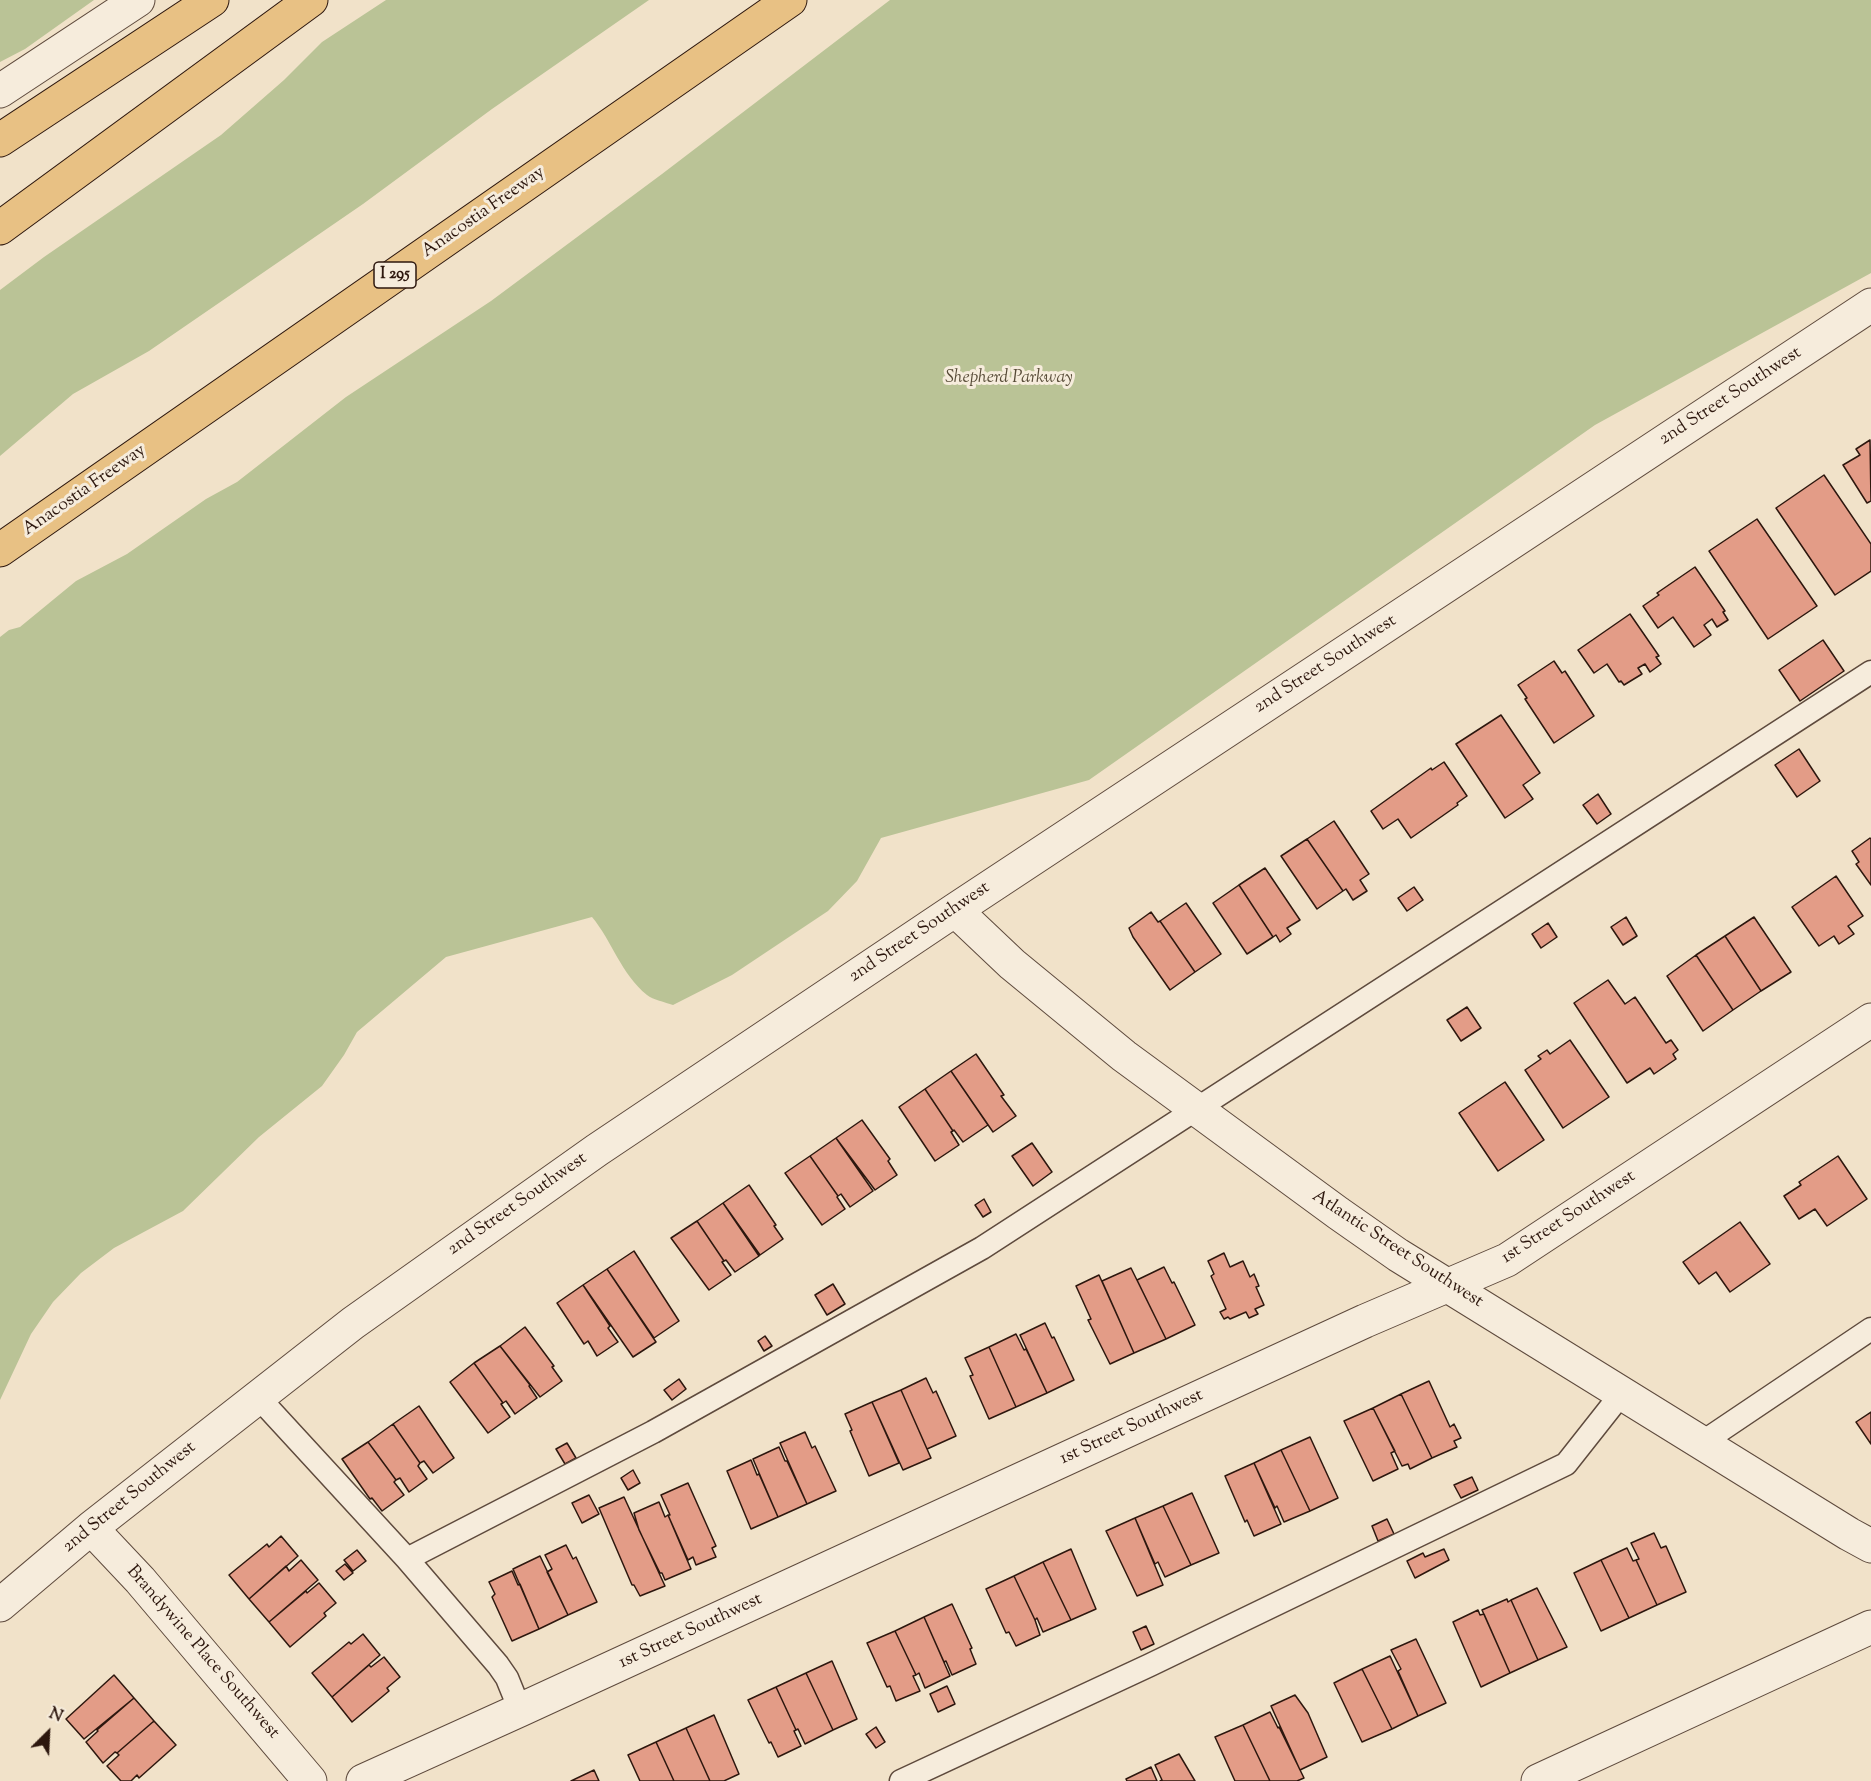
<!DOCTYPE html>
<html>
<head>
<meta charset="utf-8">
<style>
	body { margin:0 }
	#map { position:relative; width:1871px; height:1781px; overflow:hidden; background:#f1e2c9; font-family:"Sorts Mill Goudy",serif }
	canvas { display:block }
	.north { position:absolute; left:18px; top:1703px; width:60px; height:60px; -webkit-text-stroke:4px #f6ecdc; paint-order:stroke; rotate:24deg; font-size:16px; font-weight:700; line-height:24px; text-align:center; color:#2d170e }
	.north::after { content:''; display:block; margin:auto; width:21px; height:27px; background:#2d170e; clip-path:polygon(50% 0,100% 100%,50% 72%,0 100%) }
</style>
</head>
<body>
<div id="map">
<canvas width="1871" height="1781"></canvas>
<div class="north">N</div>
</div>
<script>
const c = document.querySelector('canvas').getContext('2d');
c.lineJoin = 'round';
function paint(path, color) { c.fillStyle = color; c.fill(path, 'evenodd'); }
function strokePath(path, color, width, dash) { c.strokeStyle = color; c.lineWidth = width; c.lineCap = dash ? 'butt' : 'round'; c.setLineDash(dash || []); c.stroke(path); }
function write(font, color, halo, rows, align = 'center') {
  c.font = font + ' "Sorts Mill Goudy",serif'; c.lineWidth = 6; c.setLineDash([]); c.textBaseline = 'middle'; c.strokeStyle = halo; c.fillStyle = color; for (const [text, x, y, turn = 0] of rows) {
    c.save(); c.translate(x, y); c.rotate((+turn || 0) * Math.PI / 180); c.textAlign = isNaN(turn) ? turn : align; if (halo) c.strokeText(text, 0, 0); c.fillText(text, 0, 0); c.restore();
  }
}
const green = new Path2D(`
	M0,0H94L25,49L0,62Z
	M386,0H649L492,109L363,204L149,351L73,394L0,456V290L44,257L221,135L284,80L322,42Z
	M890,0H1871V273L1595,425L1089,780L881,838L857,881L828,911L732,975L673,1005C665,1002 653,1000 647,995C621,974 612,941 592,917L446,957L357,1032L344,1055L322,1086L259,1137L183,1211L114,1248L81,1273L53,1302L31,1334L0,1400V637L9,630L20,627L76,581L127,554L206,499L237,482L346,397L491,301L662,174Z`);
const building = new Path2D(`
	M1870,440L1871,501L1867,503L1843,465L1860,455L1856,449Z
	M1824,475L1871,544V571L1835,595L1776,508Z
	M1757,519L1817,606L1768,639L1709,551Z
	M1695,567L1725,611L1723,612L1728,620L1717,627L1712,619L1704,625L1711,635L1694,647L1673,617L1658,628L1643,606L1659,595L1657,593Z
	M1630,614L1659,656L1656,657L1661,664L1650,672L1645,664L1638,668L1642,674L1624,685L1621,681L1619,682L1607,664L1594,673L1578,650Z
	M1823,640L1844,671L1800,701L1779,670Z
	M1554,661L1562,673L1565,671L1594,716L1554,743L1525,699L1527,698L1518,685Z
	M1501,715L1540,773L1523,785L1533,799L1505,818L1456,744Z
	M1799,749L1820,781L1797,797L1775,765Z
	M1444,762L1467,796L1457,803L1458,805L1411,838L1398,819L1383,829L1371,811L1431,768L1432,770Z
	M1598,794L1611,814L1597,824L1583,805Z
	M1334,821L1369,874L1360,880L1367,891L1353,900L1346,889L1343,891L1307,839Z
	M1870,838L1871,839V885L1856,864L1859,862L1852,851Z
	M1307,839L1343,891L1317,909L1281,856Z
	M1265,868L1300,920L1287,928L1291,934L1280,942L1276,935L1273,937L1239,885Z
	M1836,876L1863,916L1848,926L1854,934L1839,944L1834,936L1819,946L1792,907Z
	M1239,885L1273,937L1247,954L1213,903Z
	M1414,887L1423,900L1407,911L1398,898Z
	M1186,903L1221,954L1195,972L1160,921Z
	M1151,912L1158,922L1160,921L1195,972L1170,990L1133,937L1129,928Z
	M1626,917L1637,936L1623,945L1611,927Z
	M1754,917L1791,972L1761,991L1725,936Z
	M1548,923L1557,937L1541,948L1532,934Z
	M1725,936L1761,991L1733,1010L1696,955Z
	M1696,955L1733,1010L1703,1031L1667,976Z
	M1608,980L1625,1004L1635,997L1666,1043L1671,1040L1678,1050L1673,1054L1676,1059L1654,1074L1650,1068L1627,1083L1574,1003Z
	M1467,1007L1481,1028L1461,1041L1447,1020Z
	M1570,1040L1609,1097L1563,1128L1525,1070L1541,1059L1538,1056L1547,1050L1550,1054Z
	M976,1054L1004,1095L1001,1096L1016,1116L993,1132L951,1071Z
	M951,1071L988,1125L963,1142L954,1130L953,1131L925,1089Z
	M1505,1082L1544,1140L1498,1171L1459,1113Z
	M925,1089L953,1131L951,1132L959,1145L935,1161L899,1107Z
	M862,1120L890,1159L888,1161L897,1175L875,1190L836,1138Z
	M836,1138L873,1191L850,1207L841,1194L838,1196L810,1156Z
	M1032,1143L1052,1172L1033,1186L1012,1156Z
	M810,1156L838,1196L837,1197L845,1209L822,1225L785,1173Z
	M1838,1156L1867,1199L1827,1226L1815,1209L1799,1219L1784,1196L1801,1185L1799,1182Z
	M749,1185L776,1225L774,1226L783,1239L760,1255L723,1203Z
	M984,1199L991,1212L983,1217L975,1205Z
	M723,1203L759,1256L735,1272L726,1260L724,1261L697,1221Z
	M697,1221L724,1261L722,1262L731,1275L709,1290L671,1238Z
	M1740,1222L1770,1264L1730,1292L1716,1272L1699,1284L1683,1262Z
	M634,1251L679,1321L654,1338L607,1269Z
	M1224,1253L1230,1267L1243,1261L1250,1277L1254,1274L1259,1286L1256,1287L1264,1305L1255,1309L1258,1314L1249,1318L1246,1312L1230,1319L1228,1317L1224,1319L1220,1312L1226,1309L1211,1276L1214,1274L1208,1261Z
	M1164,1267L1172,1283L1174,1282L1195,1325L1166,1339L1137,1280Z
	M1131,1268L1166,1339L1134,1353L1102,1281Z
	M607,1269L656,1342L633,1357L583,1285Z
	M1099,1275L1134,1353L1110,1364L1088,1320L1091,1319L1076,1286Z
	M833,1284L845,1304L827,1315L815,1295Z
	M583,1285L610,1326L608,1328L618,1342L597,1356L588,1341L584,1344L557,1303Z
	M1045,1323L1052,1338L1054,1337L1074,1380L1047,1393L1020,1335Z
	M525,1327L554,1366L552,1367L562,1381L540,1397L500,1346Z
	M1016,1334L1024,1350L1026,1349L1047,1393L1016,1407L989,1347Z
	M765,1336L772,1346L764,1351L758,1341Z
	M500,1346L530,1385L529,1386L537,1398L515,1414L506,1401L503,1403L474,1363Z
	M989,1347L1016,1407L989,1419L970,1376L973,1375L965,1358Z
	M474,1363L503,1403L501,1404L510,1417L488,1433L450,1382Z
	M926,1378L933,1393L936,1391L956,1436L927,1449L901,1390Z
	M679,1379L686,1389L672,1400L664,1390Z
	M1429,1381L1450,1427L1454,1424L1461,1438L1454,1441L1457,1447L1432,1458L1401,1394Z
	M901,1390L931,1458L903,1470L872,1402Z
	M1401,1394L1432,1458L1410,1469L1408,1464L1402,1466L1373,1408Z
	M872,1402L899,1463L869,1476L850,1431L852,1430L845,1414Z
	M419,1406L454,1458L433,1473L424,1461L420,1463L393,1424Z
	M1373,1408L1395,1451L1391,1453L1398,1469L1373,1481L1344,1421Z
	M1871,1412V1444L1856,1422Z
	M393,1424L420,1463L418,1466L427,1479L409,1492L400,1478L396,1480L368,1442Z
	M805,1432L812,1448L815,1446L836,1491L807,1504L780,1443Z
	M1310,1437L1338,1498L1310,1511L1281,1450Z
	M368,1442L396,1480L394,1482L404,1495L382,1511L372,1498L370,1499L342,1459Z
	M567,1443L576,1458L565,1464L556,1449Z
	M779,1447L785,1461H787L807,1504L778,1517L753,1459Z
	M1281,1450L1310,1511L1284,1522L1277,1506L1275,1508L1254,1463Z
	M751,1460L757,1475L759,1474L778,1517L751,1529L727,1471Z
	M1254,1463L1281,1524L1254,1536L1247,1520L1245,1522L1225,1476Z
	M633,1470L640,1483L628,1490L621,1478Z
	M1472,1477L1478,1490L1461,1498L1454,1485Z
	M688,1483L716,1546L712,1548L716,1557L696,1565L693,1557L688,1560L668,1515H670L661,1495Z
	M1192,1493L1219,1553L1191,1565L1163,1506Z
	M589,1495L599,1514L582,1523L572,1503Z
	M624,1497L665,1586L640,1596L634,1585H632L599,1508Z
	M659,1502L665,1517L668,1515L691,1569L665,1580L662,1573H660L639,1530L634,1513Z
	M1163,1506L1191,1565L1165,1577L1158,1562L1155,1564L1135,1518Z
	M1135,1518L1163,1585L1137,1596L1106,1531Z
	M1387,1519L1394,1534L1378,1541L1372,1526Z
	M1654,1533L1661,1548L1666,1546L1686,1592L1657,1605L1636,1560L1639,1559L1631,1543Z
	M281,1536L298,1556L249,1599L229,1575L267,1544L269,1547Z
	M566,1545L573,1559L576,1557L597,1602L568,1615L547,1572L552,1569L545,1555Z
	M1627,1548L1633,1561L1636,1560L1657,1605L1629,1618L1601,1560Z
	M1071,1549L1096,1609L1071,1620L1043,1562Z
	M1444,1549L1449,1560L1415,1578L1407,1561L1423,1553L1425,1557Z
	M357,1550L366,1561L353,1571L344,1560Z
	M540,1556L568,1615L539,1629L513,1569Z
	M301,1560L318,1580L269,1622L249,1599L286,1566L289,1571Z
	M1601,1560L1629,1618L1601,1631L1574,1573Z
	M1043,1562L1071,1620L1043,1632L1037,1618L1035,1620L1014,1576Z
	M345,1564L353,1573L344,1580L336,1571Z
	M512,1571L518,1585L520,1584L539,1629L512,1641L492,1597L495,1594L489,1582Z
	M1014,1576L1035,1620L1040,1635L1016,1646L1009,1632L1006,1633L986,1589Z
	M319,1583L336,1603L324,1613L326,1616L290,1647L269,1622L306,1591L307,1593Z
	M1537,1588L1567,1647L1538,1660L1511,1600Z
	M1507,1599L1508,1602L1511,1600L1538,1660L1510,1673L1482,1610Z
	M952,1604L972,1648L970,1649L976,1664L952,1675L946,1661L944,1662L924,1617Z
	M1478,1610L1480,1615L1484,1614L1510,1673L1481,1687L1453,1622Z
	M924,1617L950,1676L925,1688L919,1673L916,1675L895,1631Z
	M1146,1626L1154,1644L1141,1650L1133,1632Z
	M895,1631L916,1675L913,1676L920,1691L896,1701L890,1686L887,1687L867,1643Z
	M363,1634L380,1655L332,1697L312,1673L349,1642L351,1644Z
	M1416,1639L1446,1703L1418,1716L1398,1671L1401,1669L1391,1650Z
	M1390,1656L1418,1716L1392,1729L1362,1669Z
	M384,1657L400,1677L387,1688L389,1691L352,1722L332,1697L369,1665L371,1667Z
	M832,1661L857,1719L833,1730L806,1673Z
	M1362,1669L1392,1729L1362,1742L1334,1683Z
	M806,1673L833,1730L805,1744L798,1729L796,1730L776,1687Z
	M114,1675L134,1698L84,1739L66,1719Z
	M947,1686L955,1704L938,1712L930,1694Z
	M776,1687L796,1730L794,1731L801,1746L778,1757L771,1742L769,1743L748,1700Z
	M1295,1695L1308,1713L1327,1757L1300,1770L1271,1706Z
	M134,1698L154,1721L117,1753L115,1752L103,1763L86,1742L98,1731L97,1730Z
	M1270,1712L1278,1728L1279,1727L1304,1778L1297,1781H1270L1243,1725Z
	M714,1715L739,1774L724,1781H710L686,1728Z
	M154,1721L176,1745L139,1778L137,1775L131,1781H121L107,1766L119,1755L117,1753Z
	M1243,1725L1270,1781H1235L1215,1737Z
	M876,1727L885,1742L876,1748L866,1734Z
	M686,1728L710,1781H674L656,1742Z
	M656,1742L674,1781H640L628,1755Z
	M1179,1754L1195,1781H1160L1162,1780L1155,1765Z
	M1151,1767L1157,1781H1127L1126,1779Z
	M594,1770L599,1781H571Z`);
const service = new Path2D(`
	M258,1397L407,1559L498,1665L507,1678L520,1710
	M1703,1442L1871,1329
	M407,1559L653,1432L982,1248L1871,672
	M901,1781L1150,1665L1566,1464L1622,1393`);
const minor = new Path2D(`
	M955,910L1012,964L1124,1056L1338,1213L1398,1255L1849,1534L1871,1546
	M91,1528L140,1580L310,1781
	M0,1605L91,1528L353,1323L597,1150L955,910L1871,305
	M363,1781L520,1710L1365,1321L1507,1260L1871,1020`);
const tertiary = new Path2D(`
	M0,91L138,0
	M1538,1781L1871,1627`);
const motorway = new Path2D(`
	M0,140L212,0
	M0,228L311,0
	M0,550L790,0`);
const shields = [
	[395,275,42]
];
const shieldNames = [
	["I 295",395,275]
];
const streetNames = [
	["Anacostia Freeway",484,213,-35],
	["2nd Street Southwest",1731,397,-33],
	["Anacostia Freeway",85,491,-35],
	["2nd Street Southwest",1326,665,-33],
	["2nd Street Southwest",920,933,-34],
	["2nd Street Southwest",518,1205,-35],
	["1st Street Southwest",1569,1218,-33],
	["Atlantic Street Southwest",1397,1250,33],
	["1st Street Southwest",1132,1428,-25],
	["2nd Street Southwest",130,1498,-39],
	["1st Street Southwest",691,1632,-25],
	["Brandywine Place Southwest",202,1653,49]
];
const parkNames = [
	["Shepherd Parkway",1009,379]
];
paint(green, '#bac396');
paint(building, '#e39c87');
strokePath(building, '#2d170e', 1.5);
strokePath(service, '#5e4a3d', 25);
strokePath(minor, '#5e4a3d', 35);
strokePath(tertiary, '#5e4a3d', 35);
strokePath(motorway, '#2d170e', 35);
strokePath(service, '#f6ecdc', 22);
strokePath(minor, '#f6ecdc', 33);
strokePath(tertiary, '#f6ecdc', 33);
strokePath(motorway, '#e8c184', 33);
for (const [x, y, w] of shields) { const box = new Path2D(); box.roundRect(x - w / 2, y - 13, w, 26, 4.5); c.fillStyle = '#f6ecdc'; c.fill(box); strokePath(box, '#2d170e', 1.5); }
write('bold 16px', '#2d170e', null, shieldNames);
write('18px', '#2d170e', '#f6ecdc', streetNames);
write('italic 18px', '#574b37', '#f6ecdc', parkNames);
</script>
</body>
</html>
